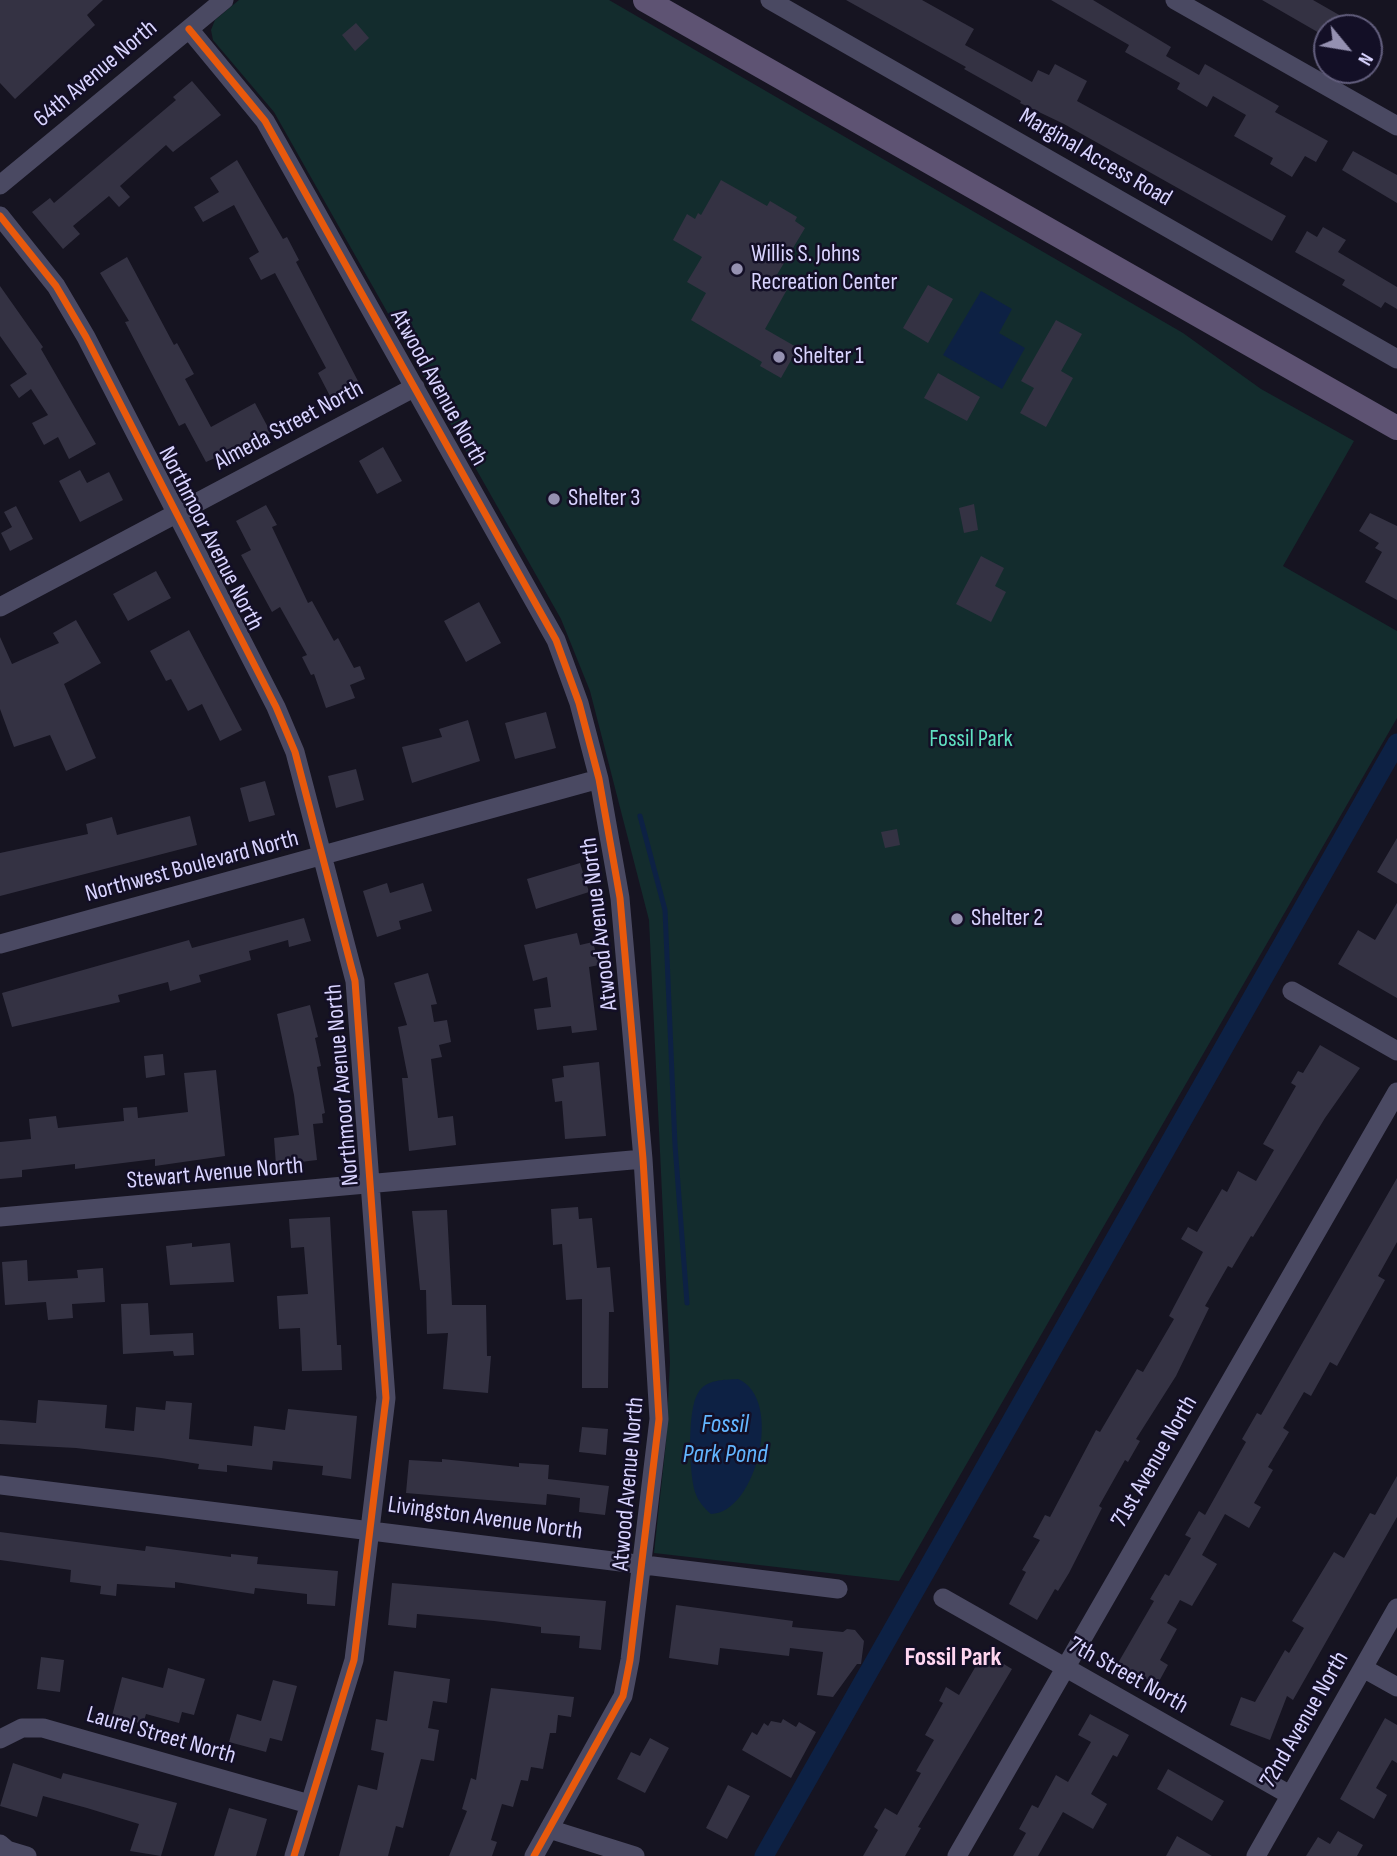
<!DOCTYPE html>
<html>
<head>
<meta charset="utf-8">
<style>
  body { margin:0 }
  #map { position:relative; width:1397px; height:1856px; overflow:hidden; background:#161421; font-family:"Sofia Sans Condensed",sans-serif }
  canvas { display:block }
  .north { position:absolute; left:1313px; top:14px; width:70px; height:70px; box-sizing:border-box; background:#130f26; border:2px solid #625e7d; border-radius:50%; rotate:120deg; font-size:19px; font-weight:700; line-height:28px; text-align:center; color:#d9d4ff }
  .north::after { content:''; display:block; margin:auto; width:24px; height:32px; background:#9591b1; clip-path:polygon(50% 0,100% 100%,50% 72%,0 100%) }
</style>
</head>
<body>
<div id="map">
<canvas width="1397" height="1856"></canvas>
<div class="north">N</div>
</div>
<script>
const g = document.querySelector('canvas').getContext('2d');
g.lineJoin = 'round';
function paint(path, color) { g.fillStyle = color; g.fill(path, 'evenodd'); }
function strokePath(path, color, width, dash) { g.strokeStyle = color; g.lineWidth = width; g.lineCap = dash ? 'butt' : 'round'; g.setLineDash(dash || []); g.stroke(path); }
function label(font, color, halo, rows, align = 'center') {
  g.font = font + ' "Sofia Sans Condensed",sans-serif'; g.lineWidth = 5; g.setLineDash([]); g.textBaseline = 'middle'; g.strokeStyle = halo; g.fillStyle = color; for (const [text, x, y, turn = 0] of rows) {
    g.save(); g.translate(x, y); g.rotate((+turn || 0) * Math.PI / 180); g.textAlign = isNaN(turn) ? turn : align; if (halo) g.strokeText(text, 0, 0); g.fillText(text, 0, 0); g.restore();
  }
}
paint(new Path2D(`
  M239,0H609L1183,333L1261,389L1354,441L1283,566L1397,631V718L899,1581L654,1553L666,1442L670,1362L649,920L590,691L561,619L274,112L213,40L211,30L215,20Z`), '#132c2d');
paint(new Path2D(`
  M981,291L1012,309L999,333L1025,348L1002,389L943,355Z
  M738,1379C784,1398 757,1513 711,1514C704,1508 698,1501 695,1492C689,1473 687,1410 698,1393C706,1379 724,1380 738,1379Z`), '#0d2144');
strokePath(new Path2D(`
  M640,816L665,910L675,1145L687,1303`), '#0d2144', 5);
strokePath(new Path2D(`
  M764,1856L1397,743`), '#0d2144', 19);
paint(new Path2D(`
  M0,0H103L87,15L95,25L15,99L0,83Z
  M846,0H922L974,29L965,45L1032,82L1038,70L1049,75L1055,64L1087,81L1077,101L1286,216L1272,241L1064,124L1020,103L1021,101L964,69L966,67Z
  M1051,0H1093L1171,47L1166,56L1199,75L1205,64L1279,106L1275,112L1328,141L1316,162L1305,156L1292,177L1270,164L1273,158L1234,136L1246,115L1213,96L1207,107L1177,89L1180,83L1125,52L1129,45Z
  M1262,0H1313L1362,28H1325L1321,34Z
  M356,23L369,38L355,51L342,35Z
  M192,81L221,115L173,152L166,145L120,186L130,197L119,207L109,196L73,226L80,234L63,249L32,212L50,198L54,203L176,100L173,97Z
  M1353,151L1397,175V203L1342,170Z
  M237,160L283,239L287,237L299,260L296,262L359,383L331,398L318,373L326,368L275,273L261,280L249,258L259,252L234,205L203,222L194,207L219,192L210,178Z
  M721,180L767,206L770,201L797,217L795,221L805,228L775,278L789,286L765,329L798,348L781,378L760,366L762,362L691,320L706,293L687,282L702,257L673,240L687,214L695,219L698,213L701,215Z
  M1323,227L1346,240L1338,252L1397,287V309L1385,302L1381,308L1342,285L1345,280L1295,252L1307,231L1317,237Z
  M127,257L174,345L177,343L194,374L185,379L211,427L255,403L271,433L206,462L185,423L179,426L125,322L129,321L100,273Z
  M928,285L953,299L928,343L903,328Z
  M0,286L43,347L41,349L96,444L69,459L58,437L44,445L32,423L48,415L31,389L19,398L10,385L27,374L0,336Z
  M1056,320L1082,334L1061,371L1073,378L1046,427L1020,413L1034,388L1021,381Z
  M938,373L980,397L967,421L924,398Z
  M383,447L402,481L377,494L359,461Z
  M80,470L87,483L109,472L123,500L80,522L59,481Z
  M974,504L978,530L964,533L959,508Z
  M266,505L277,525L272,527L308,603L312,601L334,641L338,638L354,668L360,666L365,679L350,685L355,698L326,708L314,674L311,675L302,657L307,655L280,607L272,612L241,555L251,550L236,521Z
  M16,506L33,539L10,551L1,533L12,527L4,512Z
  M1370,513L1397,526V600L1365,582L1382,552L1375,548L1379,543L1359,531Z
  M981,556L1004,568L995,586L1006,592L991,622L956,604Z
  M156,571L171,598L128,621L113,594Z
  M479,602L501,643L466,662L444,621Z
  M76,620L101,663L64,684L96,758L66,771L50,735L14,747L0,709V637L12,664L59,643L53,633Z
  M189,630L242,730L220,741L202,704L188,711L171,679L166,681L150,651Z
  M546,712L556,748L515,759L505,723Z
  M468,720L480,761L412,783L402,747L442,737L439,729Z
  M356,769L364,800L336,808L328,776Z
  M265,781L275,815L249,822L240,788Z
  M190,816L197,845L0,896V853L88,834L86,824L112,817L117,835Z
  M897,829L900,845L885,848L881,832Z
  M1397,838V884L1377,872Z
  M580,863L589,892L536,909L527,879Z
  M387,883L390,893L423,883L432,911L399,921L401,929L377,937L363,891Z
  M1397,903V998L1338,964L1358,930L1375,940Z
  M304,918L311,941L289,947L288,940L249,951L251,960L199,975L201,982L170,991L168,982L118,995L120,1002L12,1027L2,993L189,940L192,948Z
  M577,933L580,945L593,942L599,965L589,967L597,1030L572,1033L571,1026L537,1030L534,1009L551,1007L547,977L533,981L524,945Z
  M428,973L437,1004L431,1005L434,1022L447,1020L451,1042L439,1045L442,1057L431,1059L438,1118L453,1116L456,1145L409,1151L402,1078H408L398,1027L407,1025L394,983Z
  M310,1005L318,1037L315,1038L321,1066L317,1067L325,1113L322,1114L323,1123L313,1124L317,1160L276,1165L274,1138L299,1135L294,1095L277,1014Z
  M1320,1045L1360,1068L1325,1118L1253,1237L1251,1236L1232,1268L1228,1266L1205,1306L1209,1308L1176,1376L1136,1439L1140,1441L1128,1462L1125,1460L1099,1506L1102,1508L1069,1573L1058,1591L1055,1589L1037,1620L1009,1604L1026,1572L1022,1570L1040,1540L1033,1537L1045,1515L1050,1517L1096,1430L1100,1432L1137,1369L1143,1372L1174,1319L1169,1316L1203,1252L1181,1239L1188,1227L1197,1232L1222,1189L1227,1192L1238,1171L1256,1181L1274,1150L1263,1144L1296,1086L1291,1083L1298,1071L1303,1073Z
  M163,1054L165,1075L146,1078L144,1056Z
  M599,1062L606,1136L565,1139L562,1101L555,1102L552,1079L564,1077L563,1066Z
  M216,1070L225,1156L155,1166V1159L75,1169V1164L22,1170V1177L0,1179V1142L31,1139L29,1119L56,1116L58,1128L124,1121L123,1108L137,1107L138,1118L188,1112L184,1073Z
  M1397,1178V1242L1378,1276L1385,1280L1337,1366L1330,1362L1311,1396L1304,1392L1283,1428L1289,1432L1268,1467L1273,1470L1254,1503L1261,1507L1249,1528L1225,1514L1202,1555L1217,1564L1192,1606L1180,1600L1167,1623L1177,1629L1160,1660L1168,1665L1157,1685L1118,1663L1154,1601L1150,1599L1165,1574L1169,1576L1191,1538L1185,1535L1199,1511L1205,1515L1246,1442L1242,1439L1257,1413L1261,1415Z
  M578,1207L579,1219L592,1218L597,1268L610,1267L614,1312H609L608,1388H582V1299L566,1300L562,1244L553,1245L551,1209Z
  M447,1210L452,1305H486L487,1356H491L488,1393L443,1389L448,1333L427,1334L426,1290H420L412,1211Z
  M330,1217L337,1345H341L342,1370L302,1371L300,1328L279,1329L277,1296L308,1294L304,1247L291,1248L289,1219Z
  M192,1243V1247L230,1243L234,1282L170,1285L166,1246Z
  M27,1260L28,1281L78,1278L77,1270L103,1268L105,1302L72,1304L73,1318L48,1320L46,1302L5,1305L2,1262Z
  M148,1303L150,1335L193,1333L194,1355L174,1356L173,1351L123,1354L121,1304Z
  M38,1400L107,1405L105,1428L134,1431L136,1407L165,1410L166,1401L192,1403L189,1439L252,1446L254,1426L285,1430L288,1409L357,1416L351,1479L322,1475L323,1466L273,1461L272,1470L227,1465V1472L198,1469L199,1464L161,1458L76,1448L0,1444V1420L36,1423Z
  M582,1427L608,1429L606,1455L579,1452Z
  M442,1459L519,1467V1463L549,1465L548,1479L609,1486L605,1515L579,1512L580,1498L547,1494L546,1505L406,1493L409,1460L442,1462Z
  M1397,1476V1517L1293,1700L1287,1696L1270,1740L1230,1725L1241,1697L1255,1702L1285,1650L1289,1653L1304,1628L1292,1621L1334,1552L1344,1558L1370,1513L1375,1515Z
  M0,1532L145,1551L146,1546L231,1557V1554L258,1557L257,1564L338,1571L335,1606L307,1604V1594L255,1588L254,1594L175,1582V1588L117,1584L116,1596L100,1594L101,1586L70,1582L71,1570L0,1560Z
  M392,1583L606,1601L601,1650L579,1648L580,1636L541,1633V1627L494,1621L417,1614L416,1628L388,1625Z
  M676,1605L793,1621L792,1627L843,1632L847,1629L855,1630L864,1641L861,1664H857L833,1697L817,1695L823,1652L790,1648L789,1656L720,1648L718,1665L669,1658Z
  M984,1652L1012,1669L918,1827L921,1828L905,1856H863L878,1830L874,1827L885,1808L897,1815L921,1773L916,1771L934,1740L925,1735L943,1703L939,1701L946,1687L959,1695Z
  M41,1657L64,1660L60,1692L37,1689Z
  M168,1668L205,1679L194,1715L182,1712L179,1723L146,1714L143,1724L112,1716L122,1677L163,1688Z
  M394,1671L450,1679L447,1703L433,1701L428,1728L439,1730L434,1761L421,1759L403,1828L396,1826L388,1856H339L358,1785L377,1790L384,1753L371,1750L376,1719L387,1721Z
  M273,1680L297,1686L282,1741L270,1738L266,1752L229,1742L237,1714L261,1721Z
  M491,1688L574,1697L571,1717L558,1715L556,1733H550L543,1769L531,1767L528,1781L521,1780L513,1807L502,1804L491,1840L497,1842L492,1856H449L467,1811L462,1809L471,1778L476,1780Z
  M1090,1714L1129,1735L1117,1757L1113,1755L1091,1794L1107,1804L1093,1829L1063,1812L1038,1856H1013L1026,1833L1019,1829L1032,1805L1038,1808L1056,1775L1068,1782L1091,1742L1078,1735Z
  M1385,1718L1397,1725V1763L1392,1760L1376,1788L1387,1795L1374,1819L1340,1799Z
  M783,1719L796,1727L799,1722L816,1732L791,1778L742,1750L752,1732L757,1735L764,1723L768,1726L771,1721L781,1723Z
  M650,1738L669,1748L645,1793L617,1779L631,1752L640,1756Z
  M13,1763L61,1779L63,1773L177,1803L161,1856L130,1851L139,1824L87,1808L43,1796L37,1817L0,1806Z
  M1168,1769L1224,1801L1212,1821L1157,1789Z
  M728,1785L750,1796L727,1839L706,1828Z
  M229,1808L267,1819L256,1856H214Z
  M1338,1831L1363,1845L1357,1856H1306L1318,1837L1330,1844Z
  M1177,1836L1212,1856H1166Z`), '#343243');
strokePath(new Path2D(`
  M770,0L1397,359
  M1175,0L1397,126
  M189,29L265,121L556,640L579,703L599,779L620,898L643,1159L659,1419L630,1660L623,1696L534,1856
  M0,185L224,0
  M0,216L56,286L86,337L276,707L295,752L355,981L386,1398L354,1660L294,1856
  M0,607L415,387
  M0,944L599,779
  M1292,991L1397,1051
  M0,1217L643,1159
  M0,1485L838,1589
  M943,1598L1290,1795
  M1363,1668L1397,1687
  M0,1739L22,1728H43L309,1804
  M549,1829L635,1856
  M0,1844L7,1850L27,1856
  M957,1856L1397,1092
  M1256,1856L1397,1608`), '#4a4962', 19);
strokePath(new Path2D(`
  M645,0L1397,428`), '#5e5373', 24);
strokePath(new Path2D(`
  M189,29L265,121L556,640L579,703L599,779L620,898L643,1159L659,1419L630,1660L623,1696L534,1856
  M0,216L56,286L86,337L276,707L295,752L355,981L386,1398L354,1660L294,1856`), '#e8590c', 7);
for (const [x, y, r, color] of [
  [737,269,7,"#9591b1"],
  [779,357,7,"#9591b1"],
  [554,499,7,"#9591b1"],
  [957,919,7,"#9591b1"]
]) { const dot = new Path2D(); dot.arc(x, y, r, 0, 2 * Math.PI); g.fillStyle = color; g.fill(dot); strokePath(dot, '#130f26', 2.5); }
label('24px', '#d9d4ff', '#130f26', [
  ["64th Avenue North",96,74,-40],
  ["Marginal Access Road",1095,158,30],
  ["Atwood Avenue North",438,388,61],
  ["Almeda Street North",289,426,-28],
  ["Northmoor Avenue North",210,539,63],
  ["Northwest Boulevard North",192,867,-15],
  ["Atwood Avenue North",600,924,-97],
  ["Northmoor Avenue North",343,1085,-95],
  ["Stewart Avenue North",215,1174,-5],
  ["71st Avenue North",1155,1462,-60],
  ["Atwood Avenue North",629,1484,-85],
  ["Livingston Avenue North",485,1519,8],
  ["7th Street North",1128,1676,29],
  ["72nd Avenue North",1305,1720,-60],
  ["Laurel Street North",161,1736,16]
]);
label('24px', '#d9d4ff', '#130f26', [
  ["Willis S. Johns",751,255],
  ["Recreation Center",751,283],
  ["Shelter 1",793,357],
  ["Shelter 3",568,499],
  ["Shelter 2",971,919]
], 'left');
label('24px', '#5fe0c0', '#130f26', [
  ["Fossil Park",971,740]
]);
label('italic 26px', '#62b6ff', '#130f26', [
  ["Fossil",725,1425],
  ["Park Pond",725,1455]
]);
label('bold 26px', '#ffd6f0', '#130f26', [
  ["Fossil Park",953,1658]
]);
</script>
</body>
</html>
